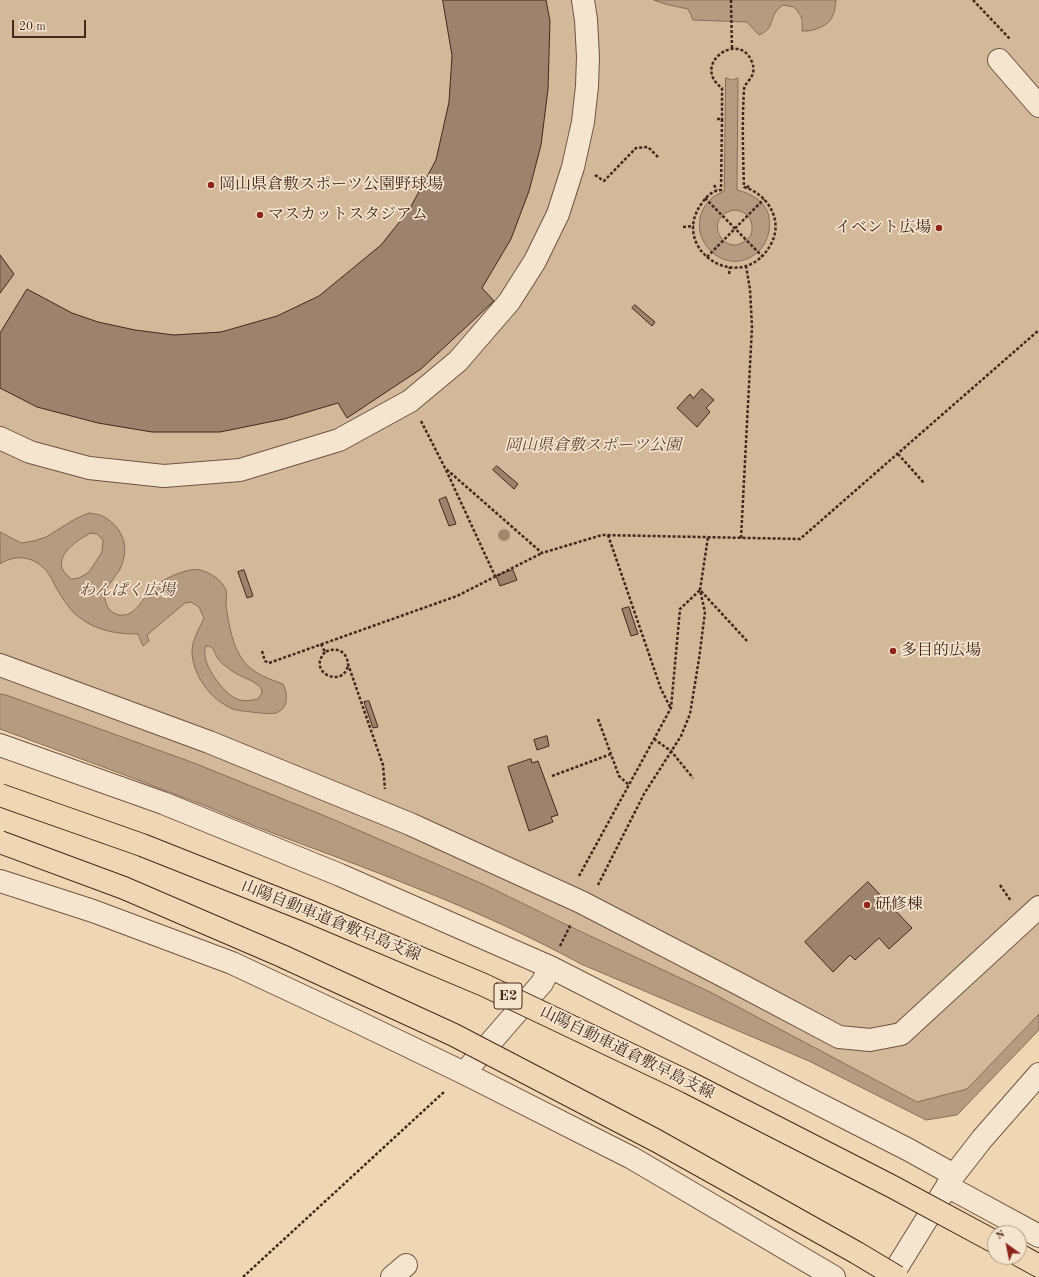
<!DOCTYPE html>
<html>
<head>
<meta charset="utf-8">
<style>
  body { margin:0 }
  #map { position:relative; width:1039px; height:1277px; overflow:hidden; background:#f0d7b4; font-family:"Old Standard TT",serif }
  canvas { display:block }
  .north { position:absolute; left:987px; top:1225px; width:40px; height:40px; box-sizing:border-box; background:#f5e5ce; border:1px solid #ae9987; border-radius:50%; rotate:327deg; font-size:11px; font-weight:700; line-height:16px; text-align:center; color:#43281c }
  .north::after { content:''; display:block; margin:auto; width:14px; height:18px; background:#8f2418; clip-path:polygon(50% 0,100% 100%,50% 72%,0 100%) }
  .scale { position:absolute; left:12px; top:20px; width:74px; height:18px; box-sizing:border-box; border:2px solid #43281c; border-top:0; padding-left:5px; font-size:12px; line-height:14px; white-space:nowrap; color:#43281c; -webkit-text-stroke:3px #f5e5ce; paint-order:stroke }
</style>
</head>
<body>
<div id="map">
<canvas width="1039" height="1277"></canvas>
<div class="north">N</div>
<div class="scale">20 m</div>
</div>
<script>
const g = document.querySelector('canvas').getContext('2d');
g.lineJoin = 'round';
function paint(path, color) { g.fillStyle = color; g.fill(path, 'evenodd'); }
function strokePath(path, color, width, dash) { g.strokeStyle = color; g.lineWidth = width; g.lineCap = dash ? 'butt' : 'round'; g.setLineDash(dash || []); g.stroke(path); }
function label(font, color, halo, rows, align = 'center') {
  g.font = font + ' "Old Standard TT","Noto Serif JP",serif'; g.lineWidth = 3.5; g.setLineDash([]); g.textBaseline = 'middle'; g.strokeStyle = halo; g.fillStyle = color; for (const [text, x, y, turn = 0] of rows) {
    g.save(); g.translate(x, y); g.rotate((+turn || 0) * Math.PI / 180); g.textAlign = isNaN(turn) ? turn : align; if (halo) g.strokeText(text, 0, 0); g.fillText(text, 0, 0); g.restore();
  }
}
paint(new Path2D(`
  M0,0H1039V1014L967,1089L917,1102L846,1064L551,916L485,885L330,818L6,695L0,694Z`), '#d3b99a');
const water = new Path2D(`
  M654,0H836C835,7 835,13 831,19C826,27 811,32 802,31C803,19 802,16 794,7L783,5C767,15 777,28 759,35L747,22L693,20L691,15L688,9L665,4Z
  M726,78L731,80L738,78L737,190C752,194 767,202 769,218C771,231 767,243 758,252C722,283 676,229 713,197C716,195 720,193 724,191ZM733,210C744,210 753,217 752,229C752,234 750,237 746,240C726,259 700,219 733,210Z
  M89,513C94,514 100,514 104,517C124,528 130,549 120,569C117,575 107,586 105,592C104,597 106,605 109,609C111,612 116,614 119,615C136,617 141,600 151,590C159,580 188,567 200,570C211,573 221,579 226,590C227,594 226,600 226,605C229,625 232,648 246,664C256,675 270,679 283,684C288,694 289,708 276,713C271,715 243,711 236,710C232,709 226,706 222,703C207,694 192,671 192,652C192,640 199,629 204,618L199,607L191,602L185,603L147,635L149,641L143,646L138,634C114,634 94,630 75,614C68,607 62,598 57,589C54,585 53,580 50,576C39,558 18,552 0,564V532L21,543L34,541L46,537L75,519ZM91,533L97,534L103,540L102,552L89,572L79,578L71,579C69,577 66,574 64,572C53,555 79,539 91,533ZM206,646C215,646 214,653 218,659C220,662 224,665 227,667C237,677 252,678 261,688L262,693L258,699C249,701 241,702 233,697C221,689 199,661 206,646Z
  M0,694L6,695L194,763L330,818L485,885L584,933L710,992L917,1102L967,1089L1039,1014V1030L957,1115L926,1120L809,1061L581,964C486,912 384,875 283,837C247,824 213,808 177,795C118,772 59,751 0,729Z`);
paint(water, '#b59c80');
strokePath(water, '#876e58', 1);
const building = new Path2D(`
  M443,0H546L550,21L548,89L541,145L529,191L511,239L482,288L494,301L421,369L347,418L338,403L284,419L220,432H152L98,423L37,407L0,388V333L27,289L72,313L98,322L135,330L174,335L221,332L277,316L319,296L381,245L409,210L436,160L449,102L452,56Z
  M0,255L14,274L0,293Z
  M635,305L655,322L652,326L632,308Z
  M702,389L714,400L706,408L710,412L697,427L677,408L690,394L693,398Z
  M497,466L518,484L514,489L493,470Z
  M446,497L456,524L449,526L439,500Z
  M244,570L253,596L247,598L238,572Z
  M513,570L517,580L500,586L496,576Z
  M629,607L638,634L631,636L622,609Z
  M369,701L378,727L373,728L364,702Z
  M547,736L549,746L537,750L534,740Z
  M531,759L532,763L538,761L558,815L551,817L553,822L529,831L508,767Z
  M868,882L912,928L889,949L879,938L855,960L850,955L833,972L805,942Z`);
paint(building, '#9d836b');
strokePath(building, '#43281c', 1);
const minor = new Path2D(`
  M999,60L1039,106
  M0,438L30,452L89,468L164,476L240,470L339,440L410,401L458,361L509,302L535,261L558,214L573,167L583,122L587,86L588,57L586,20L583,0
  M0,665L209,742L410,824L581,902L741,985L839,1037L870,1040L901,1034L1039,907
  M0,745L163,803L340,875L550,967L909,1150L954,1175L982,1139L1039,1074
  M0,881L93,911L232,963L358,1022L464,1073L632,1158L834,1277
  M464,1073L542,983L550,967
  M947,1186L1039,1236
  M392,1277L406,1265
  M891,1277L954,1175`);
const highway = new Path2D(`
  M1019,1255L1039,1266`);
strokePath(minor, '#6e5442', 24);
strokePath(highway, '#43281c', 24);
strokePath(new Path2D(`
  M731,0L732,49
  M973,0L1010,39
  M717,119H722L721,190C713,190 706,197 702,203C667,250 744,299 772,242C783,219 767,194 744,187C743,155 742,122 744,90C744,81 758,78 752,62C739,29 690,65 722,88V119
  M595,175L604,181L636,148L648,147L659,158
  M714,185L717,190
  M747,188L750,184
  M705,198L762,256
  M683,227L694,226
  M707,257L764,199
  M729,274L730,267
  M421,421L445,468L542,553L602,535L800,539L1039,330
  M898,454L924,483
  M446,470L495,576
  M608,535L661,689L670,707
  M741,538L752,327L750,289L746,266
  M321,644L325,652C337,646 347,652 348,664L383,765L385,789
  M262,651L265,661L269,663L457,596L542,553
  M325,652C306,673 344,689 348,665
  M598,719L619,776L629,785
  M654,739L671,751L693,778
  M552,776L611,754
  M579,876L671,708L680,609L700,590L747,641
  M598,885L644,794L681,736L690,714L699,659L705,612L700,590L708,537
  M1000,885L1011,901
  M560,946L571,924
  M243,1277L445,1091`), '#43281c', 2.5, [3, 2]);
strokePath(minor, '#f5e5ce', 22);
strokePath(highway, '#f0d7b4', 22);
const highwayBridge = new Path2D(`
  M0,795L142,845L306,910L484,985L688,1082L893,1187L995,1242
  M0,842L124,888L282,956L454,1035L657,1141L857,1253L897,1277`);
strokePath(highwayBridge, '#43281c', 24, []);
strokePath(highwayBridge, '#f0d7b4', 22);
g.fillStyle = '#a1876e';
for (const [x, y] of [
  [504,535]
]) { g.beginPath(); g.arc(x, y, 6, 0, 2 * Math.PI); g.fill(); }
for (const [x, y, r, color] of [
  [211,185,4,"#8f2418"],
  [260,215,4,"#8f2418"],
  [939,228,4,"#8f2418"],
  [893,651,4,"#8f2418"],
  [867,905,4,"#8f2418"]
]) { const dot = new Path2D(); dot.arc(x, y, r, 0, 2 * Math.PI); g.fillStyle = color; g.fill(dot); strokePath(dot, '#f5e5ce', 1.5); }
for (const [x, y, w] of [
  [508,996,28]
]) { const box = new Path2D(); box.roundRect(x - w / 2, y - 13, w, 26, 3); g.fillStyle = '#f5e5ce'; g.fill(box); strokePath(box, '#43281c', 1); }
label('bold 15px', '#43281c', null, [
  ["E2",508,996]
]);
label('16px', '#43281c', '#f5e5ce', [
  ["岡山県倉敷スポーツ公園野球場",219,185],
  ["マスカットスタジアム",268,215],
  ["イベント広場",931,228,"right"],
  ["多目的広場",901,651],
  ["研修棟",875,905]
], 'left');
label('italic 16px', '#604535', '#f5e5ce', [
  ["岡山県倉敷スポーツ公園",593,446],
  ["わんぱく広場",127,591]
]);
label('16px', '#43281c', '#f5e5ce', [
  ["山陽自動車道倉敷早島支線",331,921,22],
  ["山陽自動車道倉敷早島支線",627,1053,26]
]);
</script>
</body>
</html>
